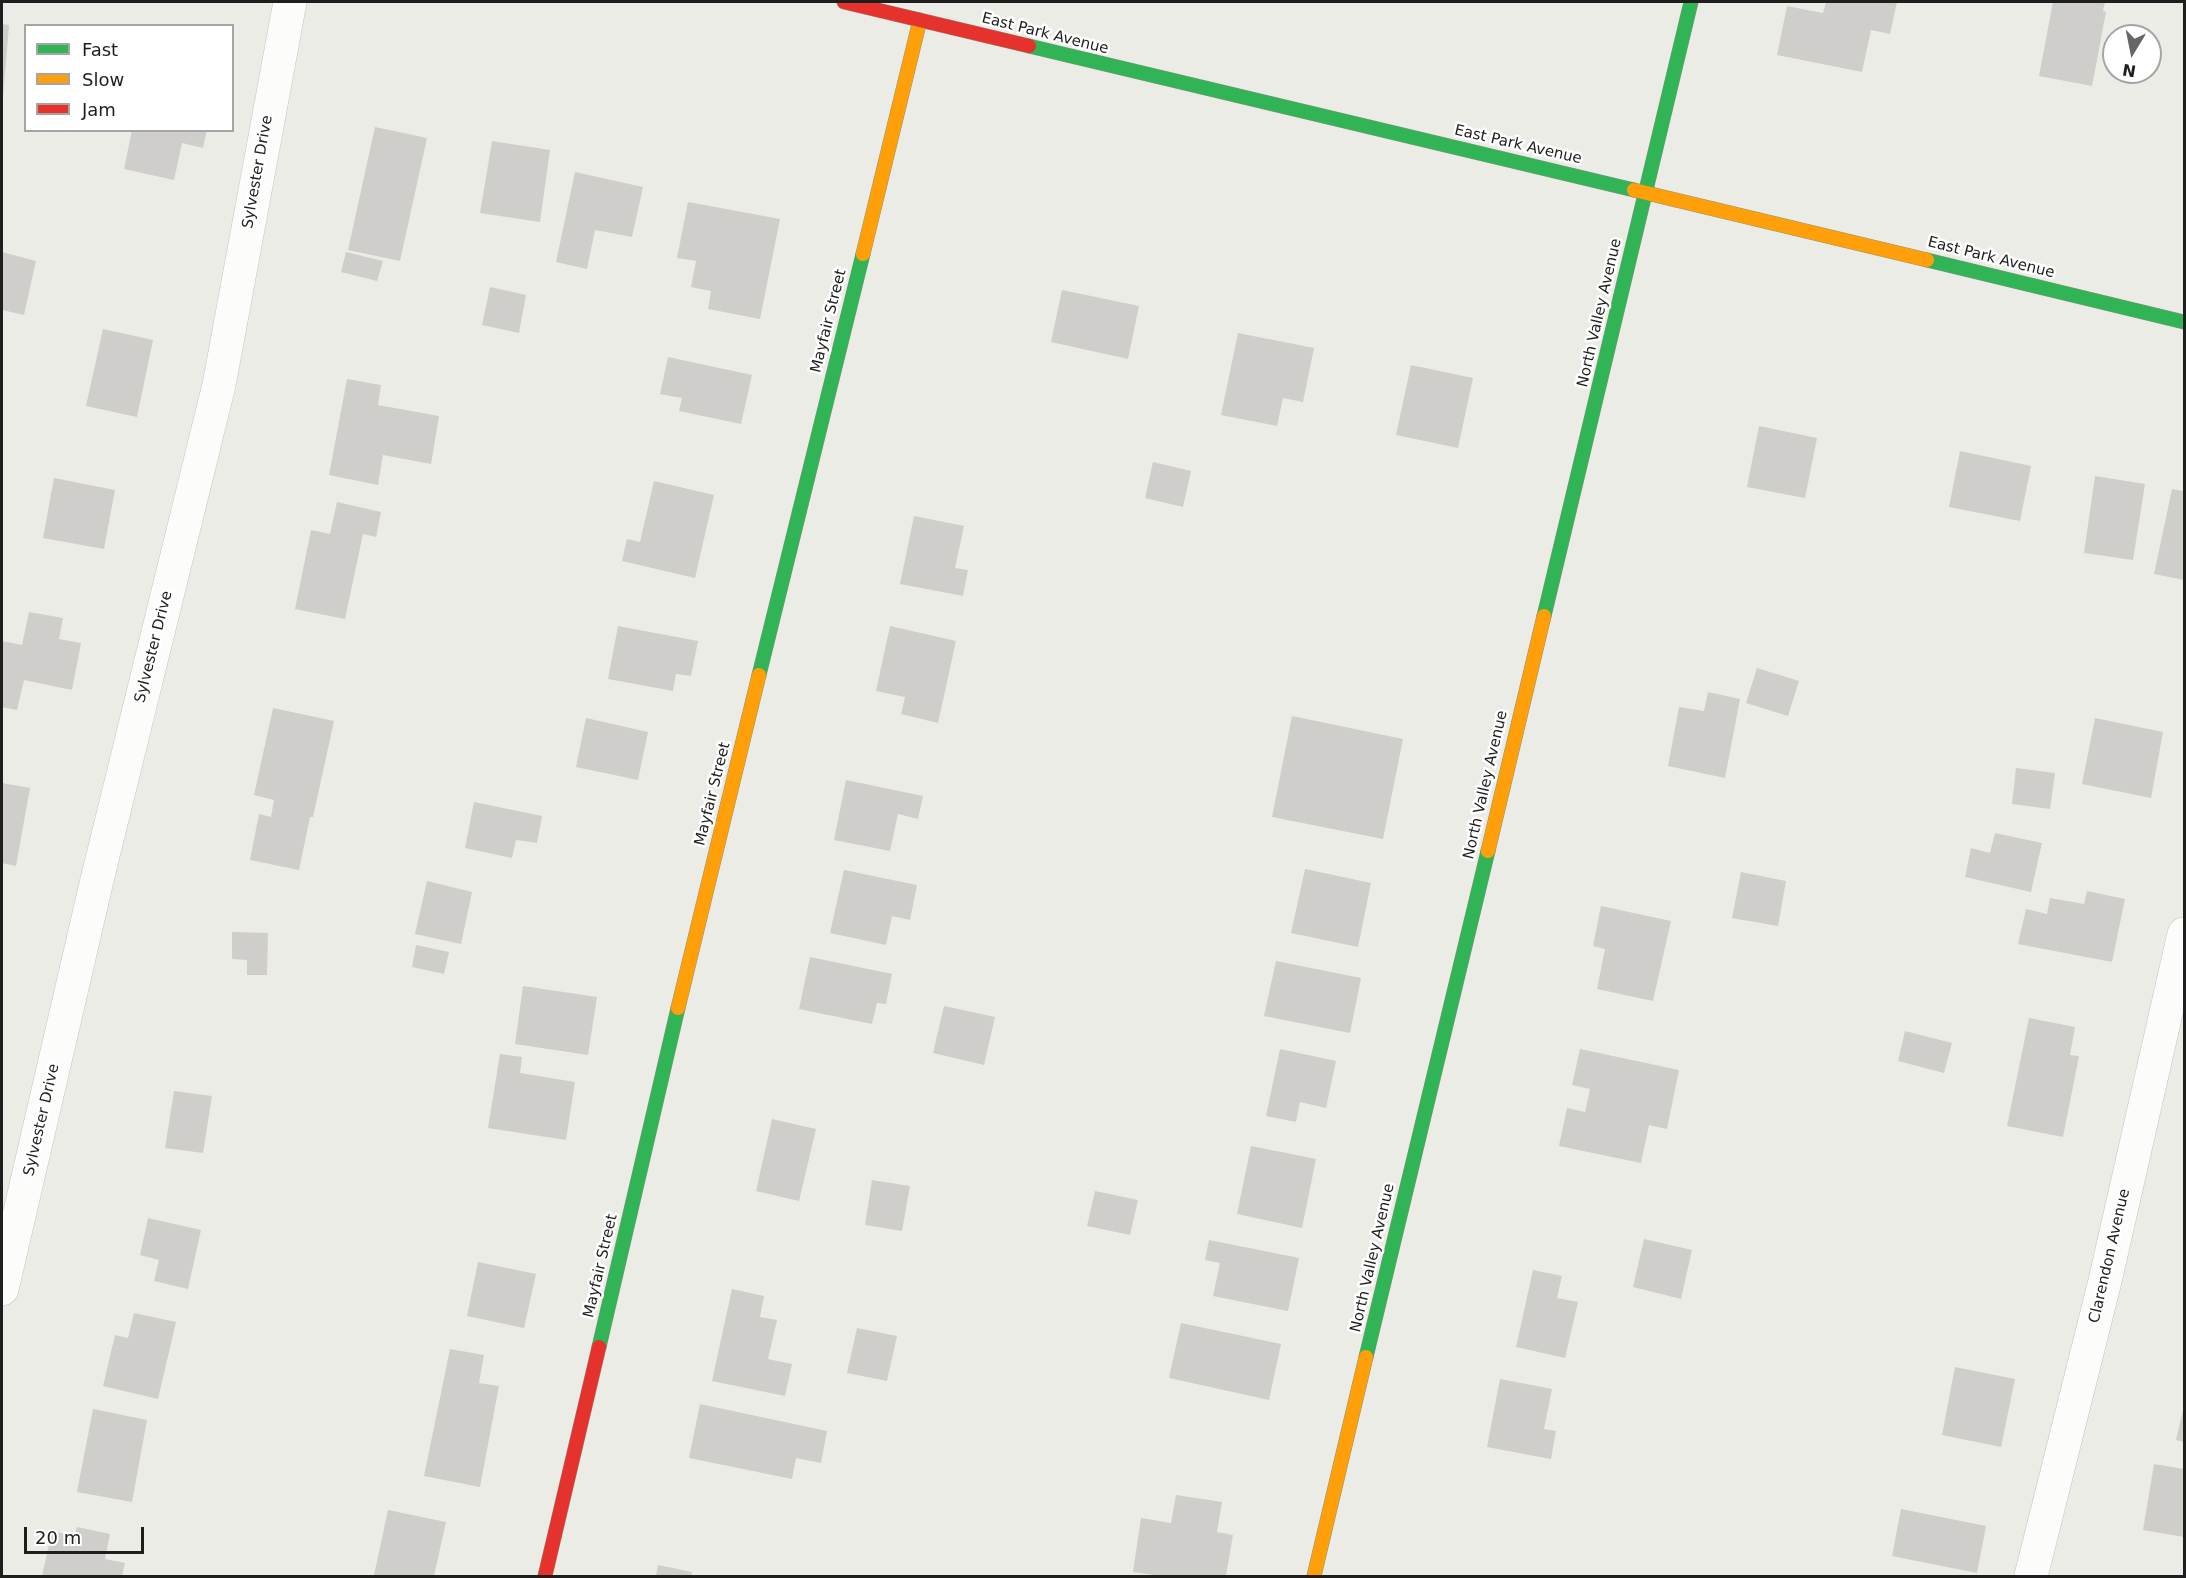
<!DOCTYPE html>
<html>
<head>
<meta charset="utf-8">
<style>
  body { margin:0 }
  #map { position:relative; width:2186px; height:1578px; overflow:hidden; background:#ecece7; font-family:"DejaVu Sans",sans-serif }
  canvas { display:block }
  .frame { position:absolute; inset:0; border:3px solid #1e1e1e; pointer-events:none }
  .legend { position:absolute; left:24px; top:24px; width:210px; height:108px; box-sizing:border-box; background:#fff; border:2px solid #a5a5a5; margin:0; padding:8px 10px; list-style:none; font-size:18px; color:#1e1e1e }
  .legend li { display:flex; align-items:center; gap:12px; height:30px }
  .legend b { width:30px; border:2px solid #a5a5a5 }
  .north { position:absolute; left:2102px; top:24px; width:60px; height:60px; box-sizing:border-box; background:#fff; border:2px solid #a5a5a5; border-radius:50%; rotate:190deg; font-size:16px; font-weight:700; line-height:24px; text-align:center; color:#1e1e1e }
  .north::after { content:''; display:block; margin:auto; width:21px; height:27px; background:#666664; clip-path:polygon(50% 0,100% 100%,50% 72%,0 100%) }
  .scale { position:absolute; left:24px; top:1527px; width:120px; height:27px; box-sizing:border-box; border:3px solid #1e1e1e; border-top:0; padding-left:8px; font-size:18px; line-height:21px; white-space:nowrap; color:#1e1e1e; -webkit-text-stroke:4px #fff; paint-order:stroke }
</style>
</head>
<body>
<div id="map">
<canvas width="2186" height="1578"></canvas>
<div class="frame"></div>
<ul class="legend">
<li><b style="height:8px;background:#30b455"></b>Fast</li>
<li><b style="height:8px;background:#ff9f0a"></b>Slow</li>
<li><b style="height:8px;background:#e5322d"></b>Jam</li>
</ul>
<div class="north">N</div>
<div class="scale">20 m</div>
</div>
<script>
const g = document.querySelector('canvas').getContext('2d');
g.lineJoin = 'round';
function paint(path, color) { g.fillStyle = color; g.fill(path, 'evenodd'); }
function strokePath(path, color, width, dash) { g.strokeStyle = color; g.lineWidth = width; g.lineCap = dash ? 'butt' : 'round'; g.setLineDash(dash || []); g.stroke(path); }
function label(font, color, halo, rows, align = 'center') {
  g.font = font + ' "DejaVu Sans",sans-serif'; g.lineWidth = 5; g.setLineDash([]); g.textBaseline = 'middle'; g.strokeStyle = halo; g.fillStyle = color; for (const [text, x, y, turn = 0] of rows) {
    g.save(); g.translate(x, y); g.rotate((+turn || 0) * Math.PI / 180); g.textAlign = isNaN(turn) ? turn : align; if (halo) g.strokeText(text, 0, 0); g.fillText(text, 0, 0); g.restore();
  }
}
paint(new Path2D(`
  M1826,2H1897L1890,34L1871,30L1862,72L1777,55L1787,6L1823,13Z
  M2053,2H2105L2103,11L2106,12L2092,86L2039,76Z
  M2,24L9,25L3,97H2Z
  M375,127L427,138L400,261L348,250Z
  M132,130H207L203,148L182,143L174,180L124,169Z
  M492,141L550,150L540,222L480,213Z
  M575,172L643,187L632,237L595,230L587,269L556,262Z
  M688,202L780,219L760,319L708,309L711,291L691,287L696,261L677,258Z
  M2,252L36,261L24,315L2,310Z
  M346,252L383,261L377,281L341,272Z
  M490,287L526,295L519,333L482,325Z
  M1062,290L1139,306L1128,359L1051,342Z
  M103,329L153,340L137,417L86,406Z
  M1238,333L1314,348L1303,402L1283,398L1277,426L1221,415Z
  M668,357L752,375L741,424L679,411L682,398L660,394Z
  M1411,365L1473,378L1458,448L1396,435Z
  M347,379L381,385L378,405L439,416L431,464L383,455L378,485L329,475Z
  M1759,426L1817,438L1805,498L1747,487Z
  M1960,451L2031,466L2020,521L1949,507Z
  M1153,462L1191,471L1183,507L1145,498Z
  M2095,476L2145,484L2133,560L2084,553Z
  M54,478L115,490L104,549L43,538Z
  M654,481L714,495L695,578L622,561L627,539L640,542Z
  M2172,489L2184,491V580L2154,574Z
  M337,502L381,512L376,537L363,534L345,619L295,609L311,530L330,534Z
  M914,516L964,526L955,568L968,570L963,596L900,584Z
  M29,612L63,618L59,639L81,643L72,690L24,680L17,710L2,707V641L22,645Z
  M618,626L698,641L691,676L676,674L673,691L608,679Z
  M890,626L956,641L938,723L901,714L905,697L876,691Z
  M1757,668L1799,681L1788,716L1746,703Z
  M1708,692L1740,699L1725,778L1668,766L1679,707L1704,711Z
  M273,708L334,721L313,817H310L299,870L250,860L259,814L271,817L274,800L254,795Z
  M1292,716L1403,739L1383,839L1272,817Z
  M586,718L648,732L638,780L576,767Z
  M2095,718L2163,732L2151,798L2082,784Z
  M2016,768L2055,773L2050,809L2012,804Z
  M846,780L923,796L918,819L898,814L890,851L834,840Z
  M2,783L30,788L16,866L2,863Z
  M474,802L542,816L537,843L516,840L512,858L465,848Z
  M1995,833L2042,843L2031,892L1965,877L1971,848L1990,853Z
  M1305,869L1371,883L1358,947L1291,933Z
  M844,870L917,885L910,920L892,916L886,945L830,933Z
  M1741,872L1786,881L1778,926L1732,918Z
  M427,881L472,892L461,944L415,934Z
  M2087,891L2125,899L2112,962L2018,944L2026,909L2047,914L2050,898L2084,904Z
  M1601,906L1671,921L1653,1001L1597,989L1605,949L1593,946Z
  M232,932L268,933L267,975H247V960L232,959Z
  M416,945L449,952L444,974L412,967Z
  M810,957L892,974L886,1004L877,1003L872,1024L799,1009Z
  M1276,961L1361,978L1350,1033L1264,1016Z
  M523,986L597,997L588,1055L515,1044Z
  M944,1006L995,1017L984,1065L933,1053Z
  M2029,1018L2075,1027L2070,1055L2079,1056L2063,1137L2007,1126Z
  M1905,1031L1952,1043L1944,1073L1898,1061Z
  M1280,1049L1336,1061L1326,1108L1300,1102L1296,1122L1266,1116Z
  M1580,1049L1679,1070L1667,1129L1649,1125L1641,1163L1559,1146L1567,1108L1585,1112L1590,1089L1572,1085Z
  M500,1054L522,1057L520,1073L575,1082L566,1140L488,1128Z
  M174,1091L212,1096L203,1153L165,1148Z
  M772,1119L816,1129L799,1201L756,1191Z
  M1251,1146L1316,1159L1302,1228L1237,1214Z
  M872,1180L910,1186L902,1231L865,1225Z
  M1095,1191L1138,1200L1130,1235L1087,1226Z
  M148,1218L201,1230L188,1289L154,1281L159,1260L140,1255Z
  M1644,1239L1692,1250L1681,1299L1633,1287Z
  M1209,1240L1299,1258L1288,1311L1213,1296L1220,1263L1205,1260Z
  M478,1262L536,1274L524,1328L467,1316Z
  M1533,1270L1562,1276L1557,1298L1578,1302L1565,1358L1516,1347Z
  M732,1289L764,1296L760,1317L777,1320L768,1359L792,1364L785,1396L712,1381Z
  M134,1313L176,1322L158,1399L103,1386L115,1335L128,1338Z
  M1181,1323L1281,1344L1269,1400L1169,1378Z
  M857,1328L897,1336L887,1381L847,1373Z
  M450,1349L484,1355L479,1383L499,1386L480,1487L424,1476Z
  M1955,1367L2015,1379L2001,1447L1942,1435Z
  M1500,1379L1552,1389L1544,1429L1556,1431L1551,1459L1487,1447Z
  M700,1404L827,1431L821,1463L796,1458L792,1479L689,1458Z
  M2184,1406V1442L2176,1440Z
  M93,1409L147,1420L132,1502L77,1492Z
  M2154,1464L2184,1469V1537L2143,1530Z
  M1176,1495L1222,1502L1217,1532L1233,1535L1226,1576H1160L1133,1572L1141,1518L1171,1523Z
  M1901,1509L1986,1526L1977,1573L1892,1556Z
  M388,1510L446,1522L434,1576L374,1575Z
  M77,1527L110,1534L105,1559L125,1563L122,1576H42L52,1531L74,1536Z
  M658,1565L692,1572L691,1576H656Z`), '#cfceca');
const street = new Path2D(`
  M2,1289L97,880L219,385L290,2
  M2031,1576L2105,1281L2184,934`);
const fast = new Path2D(`
  M1029,46L1634,190
  M1927,260L2184,322
  M1544,616L1691,2
  M759,675L863,254
  M599,1347L678,1008
  M1366,1357L1488,851`);
const slow = new Path2D(`
  M1634,190L1927,260
  M863,254L920,20
  M1488,851L1544,616
  M678,1008L759,675
  M1314,1576L1366,1357`);
const jam = new Path2D(`
  M844,2L1029,46
  M545,1576L599,1347`);
strokePath(street, '#c3c3c1', 34);
strokePath(fast, '#909580', 15);
strokePath(slow, '#909580', 15);
strokePath(jam, '#909580', 15);
strokePath(street, '#fcfcfb', 33);
strokePath(fast, '#30b455', 14);
strokePath(slow, '#ff9f0a', 14);
strokePath(jam, '#e5322d', 14);
label('15px', '#1e1e1e', '#fff', [
  ["East Park Avenue",1045,34,14],
  ["East Park Avenue",1518,145,13],
  ["Sylvester Drive",258,172,-80],
  ["East Park Avenue",1991,258,14],
  ["North Valley Avenue",1600,313,-77],
  ["Mayfair Street",829,321,-76],
  ["Sylvester Drive",154,647,-76],
  ["North Valley Avenue",1486,785,-77],
  ["Mayfair Street",713,794,-76],
  ["Sylvester Drive",42,1120,-77],
  ["Clarendon Avenue",2110,1256,-77],
  ["North Valley Avenue",1373,1258,-77],
  ["Mayfair Street",601,1266,-77]
]);
</script>
</body>
</html>
